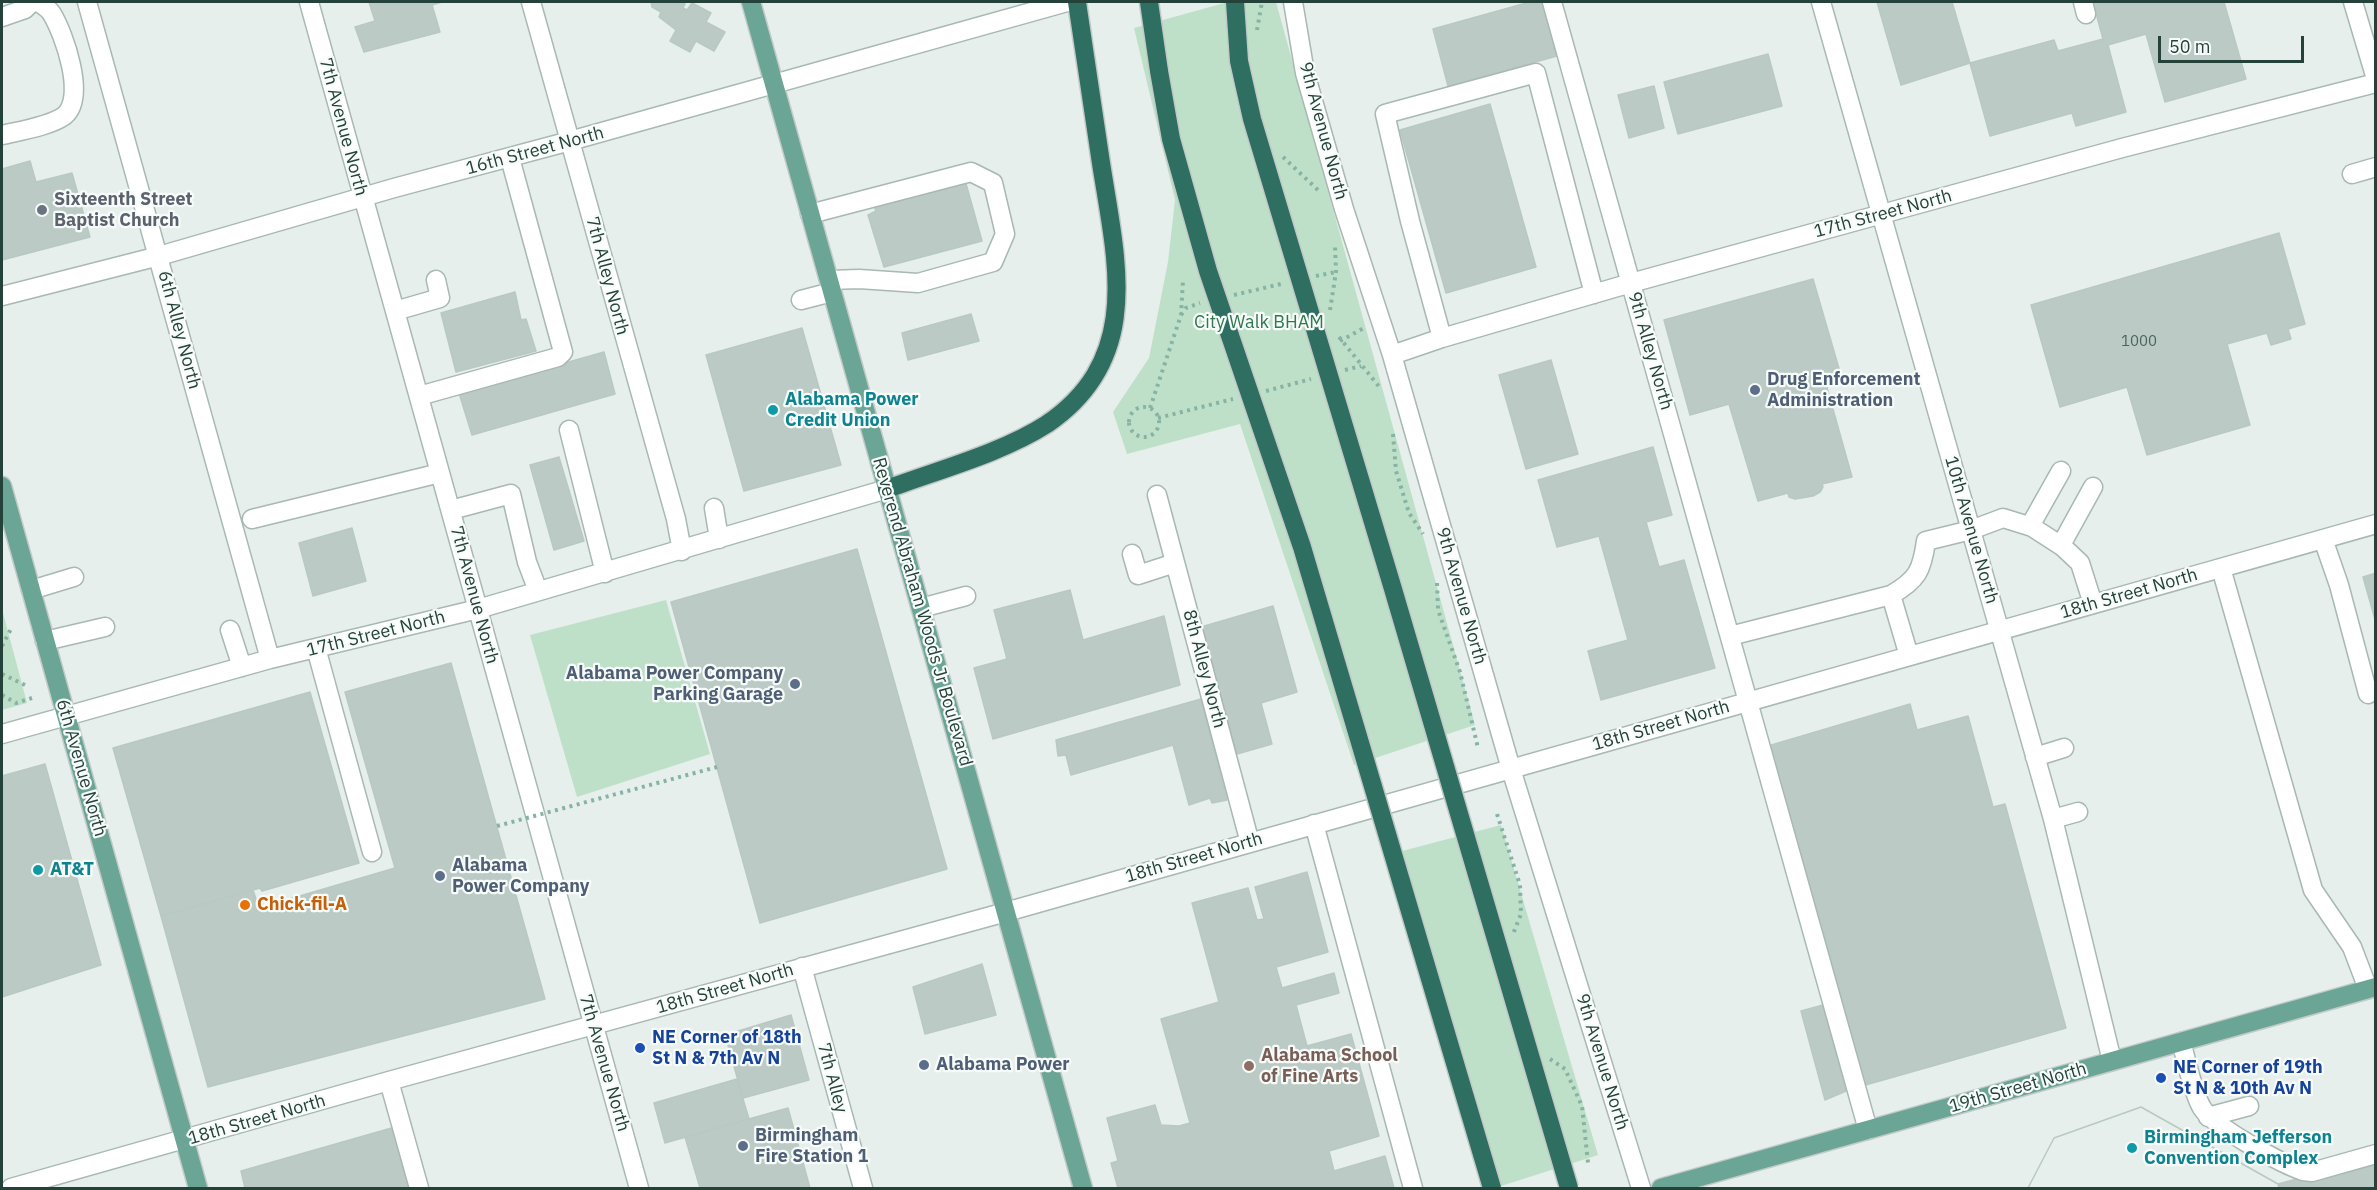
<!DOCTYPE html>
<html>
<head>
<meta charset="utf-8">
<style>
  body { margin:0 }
  #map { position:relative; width:2377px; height:1190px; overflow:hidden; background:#e6efeb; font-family:"IBM Plex Sans",sans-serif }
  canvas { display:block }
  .frame { position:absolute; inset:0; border:3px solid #24423a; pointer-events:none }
  .scale { position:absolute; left:2158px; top:36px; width:146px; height:27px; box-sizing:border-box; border:3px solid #24423a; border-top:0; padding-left:8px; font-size:18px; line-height:21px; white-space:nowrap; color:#24423a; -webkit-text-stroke:4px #f7fbf9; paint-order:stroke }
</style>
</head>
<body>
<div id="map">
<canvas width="2377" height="1190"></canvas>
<div class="frame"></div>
<div class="scale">50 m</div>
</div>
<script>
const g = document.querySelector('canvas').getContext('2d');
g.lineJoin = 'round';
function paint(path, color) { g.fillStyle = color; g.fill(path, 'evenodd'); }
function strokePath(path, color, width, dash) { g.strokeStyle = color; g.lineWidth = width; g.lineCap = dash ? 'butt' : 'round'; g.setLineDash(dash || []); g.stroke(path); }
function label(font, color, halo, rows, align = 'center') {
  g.font = font + ' "IBM Plex Sans",sans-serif'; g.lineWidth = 4.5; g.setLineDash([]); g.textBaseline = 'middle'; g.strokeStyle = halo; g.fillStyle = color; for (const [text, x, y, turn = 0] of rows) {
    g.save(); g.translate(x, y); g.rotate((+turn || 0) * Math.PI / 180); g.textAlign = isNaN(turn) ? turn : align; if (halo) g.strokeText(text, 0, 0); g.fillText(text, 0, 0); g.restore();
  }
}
paint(new Path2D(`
  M1228,2H1276L1475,725L1354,765L1240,424L1127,454L1113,412L1149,358L1168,262L1175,200L1134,28Z
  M666,600L710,754L577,797L530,635Z
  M2,609L27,703L2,710Z
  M1501,825L1598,1155L1495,1188L1387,855Z`), '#bfe0c8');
const building = new Path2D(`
  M369,2H442L432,5L440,32L364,52L355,27L375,21Z
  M651,2H681L685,4L683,8L687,10L692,3L711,13L706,22L725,32L714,51L696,41L690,52L670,41L676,30L659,17L661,12L652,7Z
  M1530,2H1542L1557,56L1448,86L1433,29Z
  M1877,2H1952L1970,63L1901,85Z
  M2093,2H2224L2246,79L2165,102L2146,34L2108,45L2126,112L2076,126L2072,113L1990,136L1970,63L2054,40L2058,51L2103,39Z
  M1768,54L1782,106L1678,134L1664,82Z
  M1654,86L1664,128L1629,138L1618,95Z
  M1490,104L1536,267L1446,293L1400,130Z
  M30,161L36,182L72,173L90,237L2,260V169Z
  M965,180L982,241L884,267L868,215L876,211L874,206Z
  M2279,233L2305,324L2288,329L2291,339L2271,345L2267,333L2227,344L2250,425L2147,455L2127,387L2060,407L2031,305Z
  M1813,279L1840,372L1824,377L1852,477L1822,484L1823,487L1820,492L1813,496L1795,499L1789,497L1788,493L1758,501L1729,404L1690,415L1664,320Z
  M515,292L521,320L526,319L536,351L456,372L441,313Z
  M971,314L979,341L908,360L902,333Z
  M802,328L841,465L744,491L706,355Z
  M604,352L615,394L472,435L459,393Z
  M1551,360L1578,454L1526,469L1499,375Z
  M1653,447L1672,515L1646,522L1659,567L1684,560L1715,668L1601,700L1588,651L1628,640L1599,536L1557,547L1538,480Z
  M559,457L584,541L554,550L530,465Z
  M352,528L366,581L313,596L299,543Z
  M857,549L947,869L760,923L671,602Z
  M2376,573V623L2363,577Z
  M1070,590L1083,640L1164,616L1180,685L993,739L974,668L1007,659L994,610Z
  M1273,606L1297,692L1261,703L1272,744L1237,754L1201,627Z
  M451,663L545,999L208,1087L161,916L253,890L259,908L395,868L345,692Z
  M310,692L359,863L262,891L260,888L161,916L113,748Z
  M1201,699L1227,800L1212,803L1210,798L1189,805L1173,745L1071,775L1066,755L1058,756L1056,740Z
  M1910,704L1917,730L1968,716L1993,807L2005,804L2066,1028L1862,1086L1768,746Z
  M45,764L101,965L2,997V776Z
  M1307,872L1328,952L1276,967L1282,988L1334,973L1339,993L1296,1005L1307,1046L1351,1034L1379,1136L1329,1151L1334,1171L1385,1156L1394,1188H1118L1111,1163L1118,1161L1107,1118L1155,1105L1161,1125L1179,1126L1190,1123L1161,1019L1219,1002L1192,903L1248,888L1257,920L1264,919L1255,887Z
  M982,964L996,1015L925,1034L913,987Z
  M1823,1005L1846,1091L1825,1100L1801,1011Z
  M791,1015L809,1080L743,1098L725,1035Z
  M737,1079L749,1119L665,1143L654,1103Z
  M2141,1107L2278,1184L2376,1158V1188H2028L2054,1138Z
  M2141,1107L2278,1184L2279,1188H2028L2054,1138Z
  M788,1108L810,1188H700L685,1137Z
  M395,1127L411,1188H245L241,1171Z`);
paint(building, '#bbcac4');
strokePath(building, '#b8c9c2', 1.5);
const minor = new Path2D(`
  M87,2L270,659
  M309,2L639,1188
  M531,2L676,519L682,551
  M1293,2L1305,73L1344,209L1392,355L1511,769L1641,1188
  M1552,2L1868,1130
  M1821,2L2053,819L2112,1061
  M2083,2L2086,14
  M2353,2L2376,79
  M2,17L25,9L32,2
  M2,135C19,131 50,126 64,116C87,98 64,34 52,14C49,9 43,5 38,2
  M2352,174L2376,167
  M810,214L971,172L993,183L1005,234L993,262L918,283L859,279L829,280
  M2,296L159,256L394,188L570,141L1067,2
  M801,300L832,292
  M395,311L440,298L436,280
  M1442,338L1410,221L1385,114L1536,73L1594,294
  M1392,355L1442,338L1631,283L2122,148L2376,83
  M419,396L558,357L563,352L510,158
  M569,430L605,573
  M1157,495L1250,843
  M714,508L719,539
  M451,510L511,494L527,562L538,591
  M252,519L440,473
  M2030,526L2061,471
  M2323,539L2339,585L2368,694
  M2061,545L2093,487
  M1132,554L1138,575L1175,563
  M2221,568L2313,890L2352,947L2368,989
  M31,590L74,577
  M1891,595C1917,580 1922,571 1926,541L1971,530L2003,518L2032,527L2063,547L2080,563L2093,604
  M921,608L966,596
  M230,630L242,667
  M1730,636L1891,595L1909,656
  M45,641L105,627
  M316,648L372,852
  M2,734L270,659L478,609L887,489
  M2035,757L2064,748
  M2053,819L2078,812
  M1314,824L1413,1188
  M802,967L863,1188
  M2181,1042C2187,1061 2192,1091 2202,1108C2214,1127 2280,1163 2303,1171L2312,1172L2376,1154
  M389,1081L419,1188
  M2208,1117L2249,1106
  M11,1188L389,1081L1006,912L2376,524`);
const major = new Path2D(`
  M751,2L1083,1188
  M2,486L198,1188
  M1661,1188L2376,987`);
const highway = new Path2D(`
  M1149,2L1159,71
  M887,489C938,470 1002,453 1047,424C1144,358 1116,260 1101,163C1093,109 1085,56 1077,2`);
strokePath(minor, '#a8b8b2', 21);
strokePath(major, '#c2cac8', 21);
strokePath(highway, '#c2cac8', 21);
strokePath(new Path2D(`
  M1257,30L1262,2
  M1283,157L1319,191
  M1316,276L1336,272
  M1234,295L1285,283
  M1330,310L1336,272L1335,246
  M1181,315L1186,308L1200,303
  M1339,337L1381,389
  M1340,341L1364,328
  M1345,370L1361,366
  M1266,391L1311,379
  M1129 422a15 15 0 1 1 30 0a15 15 0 1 1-30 0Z
  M1150,408L1181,315L1183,280
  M1158,418L1233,399
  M1393,434L1396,471L1409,513L1423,534
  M1437,583L1438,610L1460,672L1478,748
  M2,646L12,627
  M2,674L29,687
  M2,695L16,703L32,698
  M1497,814L1520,885L1521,914L1513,934
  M1550,1059L1565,1069L1582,1106L1588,1163`), '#86b3a5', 4, [3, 4.5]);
strokePath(minor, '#fff', 18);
strokePath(major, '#6aa596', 18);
strokePath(highway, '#2f6f62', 18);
const highwayBridge = new Path2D(`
  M1235,2L1239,61L1252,119L1393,589L1569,1188
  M1159,71L1171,139L1208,271L1302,547L1492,1188`);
strokePath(highwayBridge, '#c2cac8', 21, []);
strokePath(new Path2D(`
  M497,826L717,767`), '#86b3a5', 4, [3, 4.5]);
strokePath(highwayBridge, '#2f6f62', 18);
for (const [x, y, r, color] of [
  [42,210,6,"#6b7280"],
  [1755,390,6,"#5c6f8a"],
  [773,410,6,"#0f9aa8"],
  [795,684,6,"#5c6f8a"],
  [38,870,6,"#0f9aa8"],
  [440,876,6,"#5c6f8a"],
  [245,905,6,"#e8710a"],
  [640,1048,6,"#1a4fb4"],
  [924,1065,6,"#5c6f8a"],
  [1249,1066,6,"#8d6e63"],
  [2161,1078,6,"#1a4fb4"],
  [743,1146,6,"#5c6f8a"],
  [2132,1148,6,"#0f9aa8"]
]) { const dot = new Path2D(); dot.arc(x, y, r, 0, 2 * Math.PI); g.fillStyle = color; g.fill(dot); strokePath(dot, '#f7fbf9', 2); }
label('15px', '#4a645c', null, [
  ["1000",2139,342]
]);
label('18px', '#24423a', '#f7fbf9', [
  ["7th Avenue North",343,127,75],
  ["9th Avenue North",1323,131,75],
  ["16th Street North",535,151,-15],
  ["17th Street North",1883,214,-15],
  ["7th Alley North",607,276,75],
  ["6th Alley North",179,330,75],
  ["9th Alley North",1650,351,74],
  ["10th Avenue North",1971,530,74],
  ["18th Street North",2129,594,-16],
  ["7th Avenue North",474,595,75],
  ["9th Avenue North",1461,596,74],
  ["Reverend Abraham Woods Jr Boulevard",922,612,74],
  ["17th Street North",376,634,-14],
  ["8th Alley North",1204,669,75],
  ["18th Street North",1661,726,-16],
  ["6th Avenue North",81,768,74],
  ["18th Street North",1194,858,-16],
  ["18th Street North",725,989,-16],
  ["9th Avenue North",1602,1062,73],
  ["7th Avenue North",604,1063,74],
  ["7th Alley",832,1078,75],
  ["19th Street North",2018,1088,-16],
  ["18th Street North",257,1120,-16]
]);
label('bold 18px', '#5b616d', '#f7fbf9', [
  ["Sixteenth Street",54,200],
  ["Baptist Church",54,221]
], 'left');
label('18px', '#2d7a4b', '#f7fbf9', [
  ["City Walk BHAM",1259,323]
]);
label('bold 18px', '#4e5e75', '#f7fbf9', [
  ["Drug Enforcement",1767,380],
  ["Administration",1767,401],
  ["Alabama Power Company",783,674,"right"],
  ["Parking Garage",783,695,"right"],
  ["Alabama",452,866],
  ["Power Company",452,887],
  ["Alabama Power",936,1065],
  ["Birmingham",755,1136],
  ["Fire Station 1",755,1157]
], 'left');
label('bold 18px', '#0d838f', '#f7fbf9', [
  ["Alabama Power",785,400],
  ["Credit Union",785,421],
  ["AT&T",50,870],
  ["Birmingham Jefferson",2144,1138],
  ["Convention Complex",2144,1159]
], 'left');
label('bold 18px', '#c56008', '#f7fbf9', [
  ["Chick-fil-A",257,905]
], 'left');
label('bold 18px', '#164399', '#f7fbf9', [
  ["NE Corner of 18th",652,1038],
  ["St N & 7th Av N",652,1059],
  ["NE Corner of 19th",2173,1068],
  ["St N & 10th Av N",2173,1089]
], 'left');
label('bold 18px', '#785e54', '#f7fbf9', [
  ["Alabama School",1261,1056],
  ["of Fine Arts",1261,1077]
], 'left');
</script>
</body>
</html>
